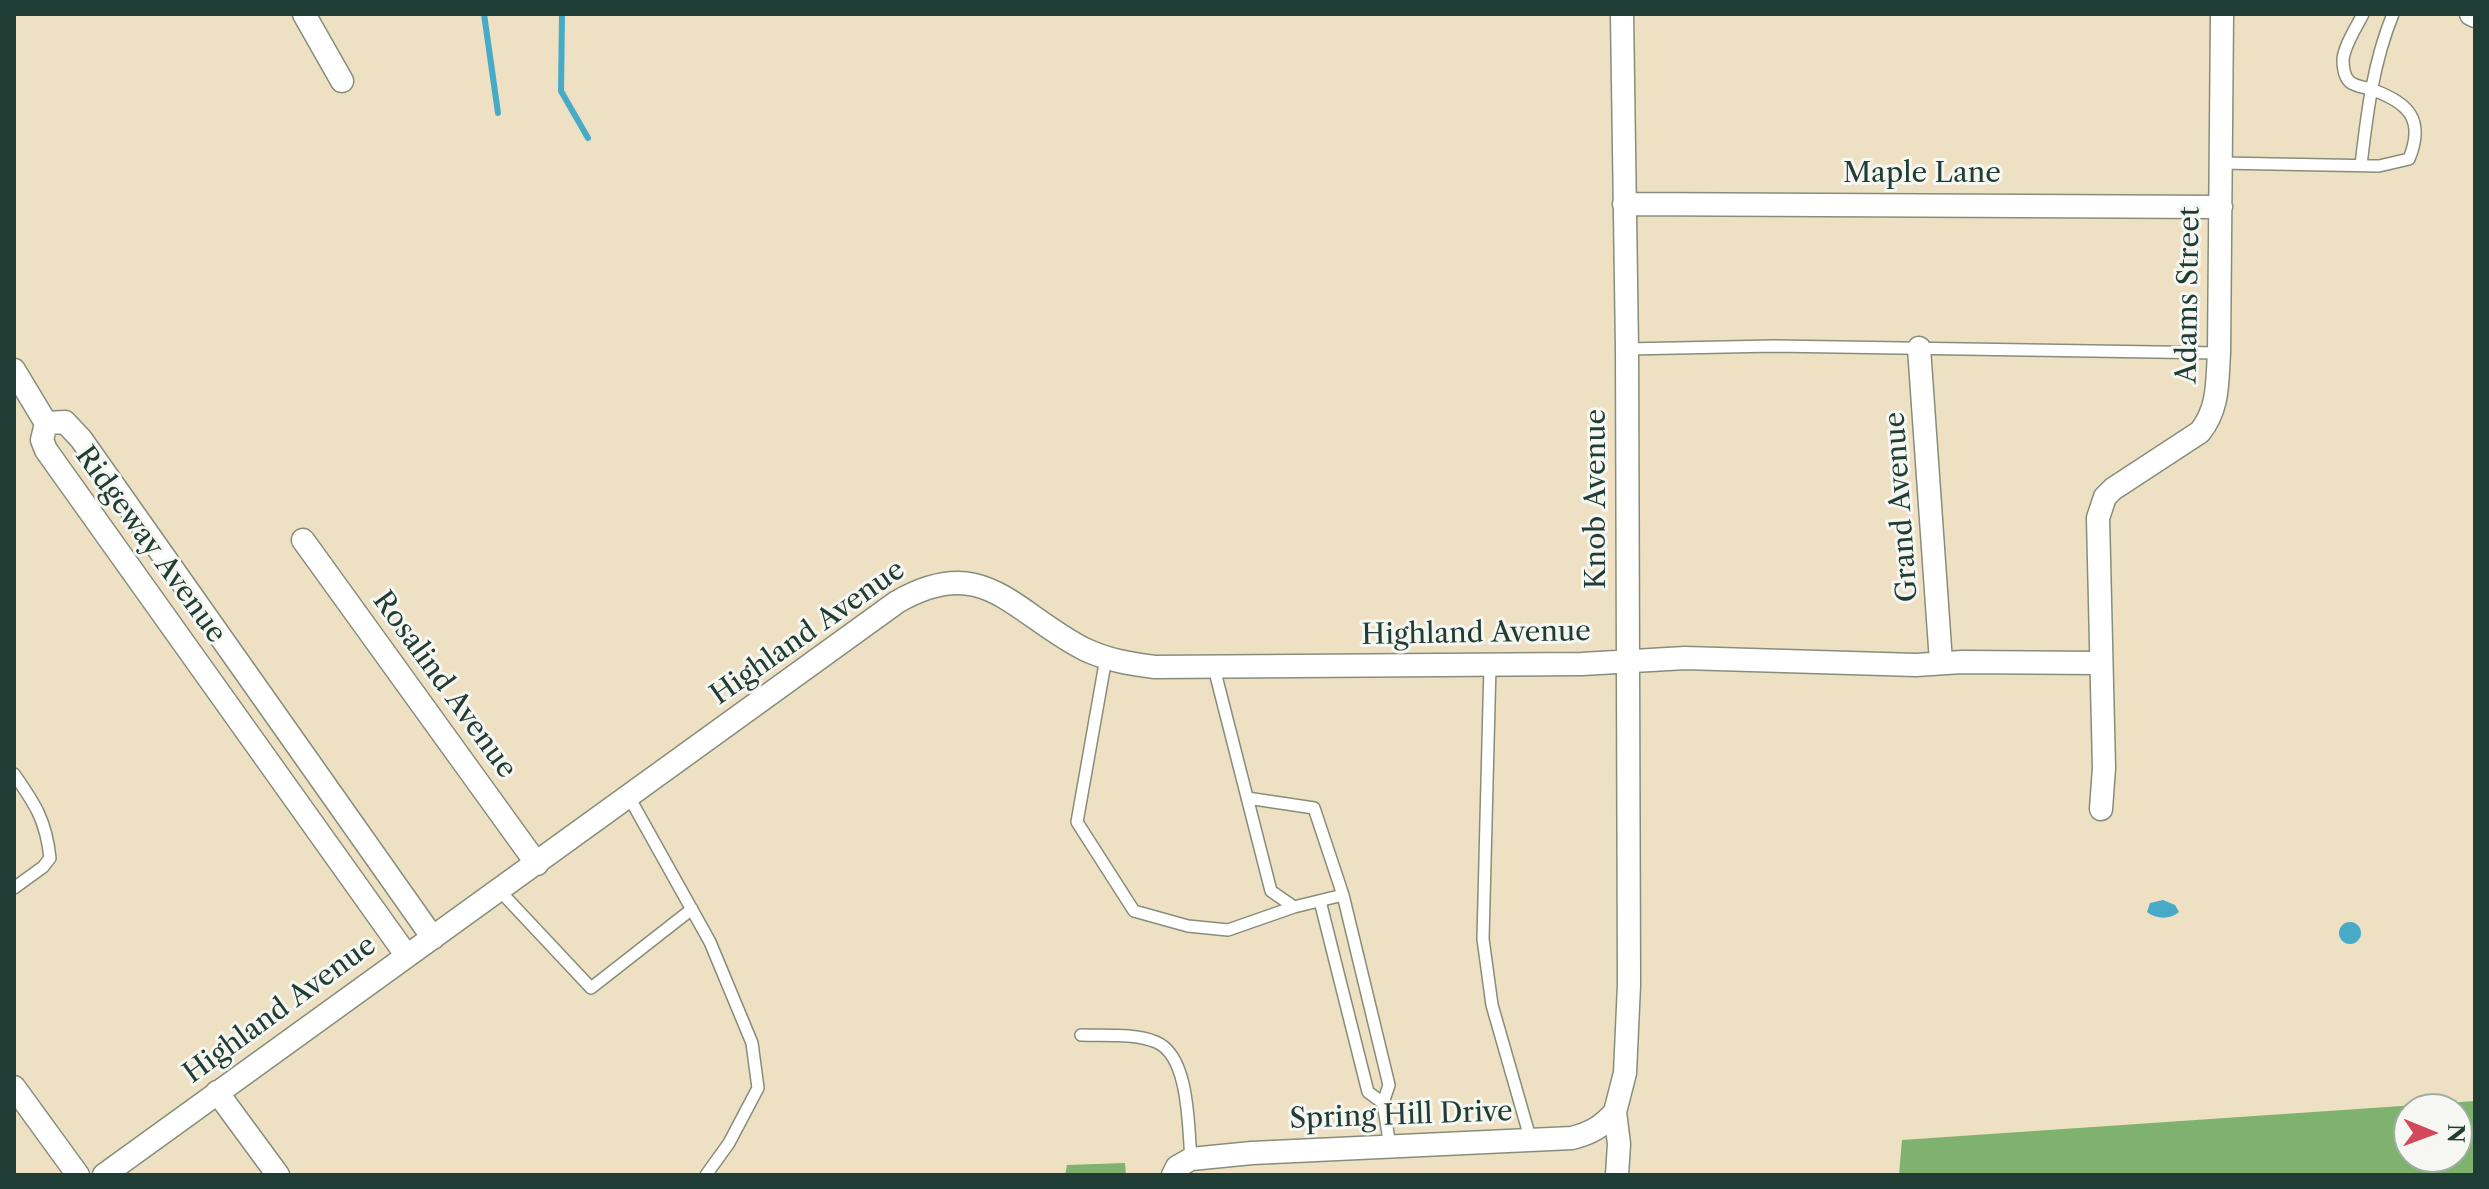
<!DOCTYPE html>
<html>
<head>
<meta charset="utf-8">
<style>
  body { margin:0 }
  #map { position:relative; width:2489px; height:1189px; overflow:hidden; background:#eee0c2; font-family:"Libre Caslon Text",serif }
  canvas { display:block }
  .frame { position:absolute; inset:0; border:16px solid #1f3d34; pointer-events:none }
  .north { position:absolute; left:2393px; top:1093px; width:80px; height:80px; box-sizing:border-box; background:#f6f6f2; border:2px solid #a0aca6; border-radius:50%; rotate:91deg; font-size:22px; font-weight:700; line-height:32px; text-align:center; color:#1f3d34 }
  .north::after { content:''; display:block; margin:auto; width:28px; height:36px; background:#d1495b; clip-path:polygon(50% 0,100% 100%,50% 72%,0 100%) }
</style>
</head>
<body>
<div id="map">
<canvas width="2489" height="1189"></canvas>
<div class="frame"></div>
<div class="north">N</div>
</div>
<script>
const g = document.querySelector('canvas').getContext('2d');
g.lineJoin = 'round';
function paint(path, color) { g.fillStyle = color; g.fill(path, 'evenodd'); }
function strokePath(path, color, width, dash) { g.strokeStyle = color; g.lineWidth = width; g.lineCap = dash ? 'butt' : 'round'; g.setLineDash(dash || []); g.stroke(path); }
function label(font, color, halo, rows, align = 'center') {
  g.font = font + ' "Libre Caslon Text",serif'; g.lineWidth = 6; g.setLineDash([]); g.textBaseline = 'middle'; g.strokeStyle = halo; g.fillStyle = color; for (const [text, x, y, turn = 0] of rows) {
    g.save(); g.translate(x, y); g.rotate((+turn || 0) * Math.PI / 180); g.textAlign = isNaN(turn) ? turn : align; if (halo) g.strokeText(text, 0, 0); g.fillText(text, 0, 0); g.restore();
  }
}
paint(new Path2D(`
  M2475,1101V1175H1899L1902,1140ZM2409,1109H2457V1157H2409Z
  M1125,1163L1126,1175H1065L1067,1165Z`), '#7eb26e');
paint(new Path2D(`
  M2163,900L2175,905L2179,912C2170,920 2156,919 2147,912L2150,903Z
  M2339 933a11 11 0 1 1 22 0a11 11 0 1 1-22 0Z`), '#47aac6');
strokePath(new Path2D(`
  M484,14L498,113
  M562,14L561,91L588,138`), '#47aac6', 6);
const lane = new Path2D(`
  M2221,163L2379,166L2409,159C2425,120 2409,103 2373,90C2366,87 2356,87 2350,82C2344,77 2343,67 2343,59C2345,44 2356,28 2363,14
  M2361,165C2367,113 2373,63 2393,14
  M1627,349L1774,346L2219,353
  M1106,658L1077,822L1134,911L1188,926L1228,930L1294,907
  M1490,665L1483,939L1492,1005L1531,1141
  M1214,668L1271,891L1294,907L1343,895
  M14,774C35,804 46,820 50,858L43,867L14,888
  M629,797L710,942L752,1043L758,1088L729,1143L706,1175
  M1247,798L1314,808L1343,895L1389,1085L1383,1103L1390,1146
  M499,890L591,988L692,909
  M1320,901L1368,1092L1383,1103
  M1081,1035C1105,1036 1133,1033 1156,1042C1190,1056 1188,1128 1191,1159`);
const street = new Path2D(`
  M304,14L342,81
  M2471,14L2475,16
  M1624,204L2221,207
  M1919,348L1941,662
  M14,370L46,423
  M303,540L537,864
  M2101,809L2104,768L2098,518L2105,497L2113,489L2200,432C2219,408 2217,383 2219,353L2222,14
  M407,956L46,450L42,440L46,423L65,422L81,439L433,938
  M14,1087L78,1175
  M217,1092L278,1175
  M104,1175L897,602C984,552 1012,612 1084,649C1107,660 1130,664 1155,667L1582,664L1685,658L1916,665L1962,662L2099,663
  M1173,1175L1177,1167L1191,1159L1252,1153L1572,1138C1591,1133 1602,1127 1615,1112
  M1617,1175L1619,1144L1615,1112L1625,1073L1629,985L1627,349L1622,14`);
strokePath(lane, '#868e7b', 14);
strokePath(street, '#868e7b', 25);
strokePath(lane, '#fff', 11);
strokePath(street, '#fff', 22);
label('28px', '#1f3d34', '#f6f6f2', [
  ["Maple Lane",1922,174],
  ["Adams Street",2189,295,-89],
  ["Knob Avenue",1597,499,-90],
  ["Grand Avenue",1902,507,-94],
  ["Ridgeway Avenue",150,545,54],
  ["Highland Avenue",808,633,-35],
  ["Highland Avenue",1476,634,-1],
  ["Rosalind Avenue",444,685,54],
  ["Highland Avenue",280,1010,-36],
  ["Spring Hill Drive",1401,1116,-2]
]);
</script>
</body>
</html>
